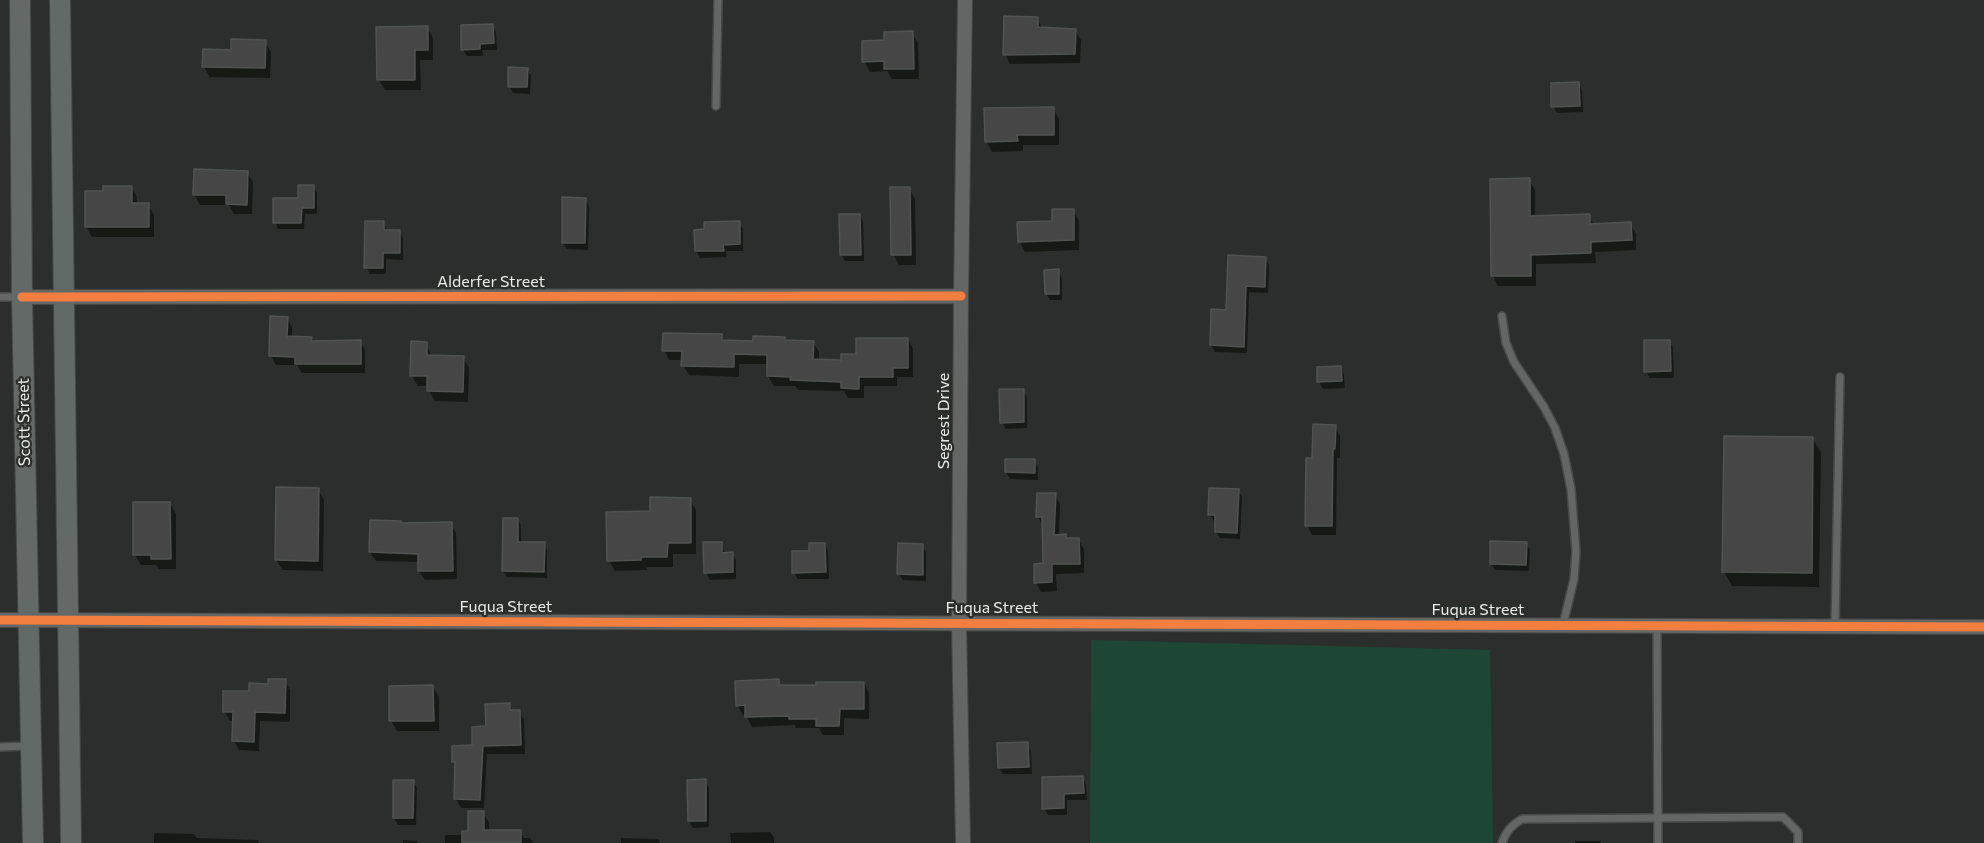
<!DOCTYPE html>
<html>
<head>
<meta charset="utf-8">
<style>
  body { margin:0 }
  canvas { display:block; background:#2b2e2c }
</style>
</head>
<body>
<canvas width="1984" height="843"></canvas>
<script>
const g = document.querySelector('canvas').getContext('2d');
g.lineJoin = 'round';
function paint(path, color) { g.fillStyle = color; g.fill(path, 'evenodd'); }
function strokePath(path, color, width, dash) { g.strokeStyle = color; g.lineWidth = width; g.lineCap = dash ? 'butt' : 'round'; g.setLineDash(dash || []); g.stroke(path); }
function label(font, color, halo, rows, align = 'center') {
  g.font = font + ' Commissioner,sans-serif'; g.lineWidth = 4.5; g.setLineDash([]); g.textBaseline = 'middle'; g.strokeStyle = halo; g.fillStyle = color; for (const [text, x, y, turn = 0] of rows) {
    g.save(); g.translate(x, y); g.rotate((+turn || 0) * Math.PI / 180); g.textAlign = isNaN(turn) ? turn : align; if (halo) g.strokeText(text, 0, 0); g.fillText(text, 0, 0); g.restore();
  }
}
paint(new Path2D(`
  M1091,640L1490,650L1493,843H1090Z`), '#1d4734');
paint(new Path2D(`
  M1037,18L1042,28L1075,31L1081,40L1080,63L1010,64L1005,54Z
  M492,26L496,32L497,50H483V56H467L463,50Z
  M427,27L433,38V60H420L421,90H385L379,80Z
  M912,33L918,43L919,79H892L887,71L870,72L864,61L885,42Z
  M265,42L271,52L270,78L210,77L204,67Z
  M527,69L531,76L530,94L513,93L509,86Z
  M1578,83L1582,90L1583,112L1557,113L1553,106Z
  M1053,108L1059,119V145H1023V151L992,152L986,141Z
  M247,172L253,182L252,214H234L229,205H200L194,194Z
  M1529,180L1535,190V217L1589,216L1594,225L1630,224L1636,234V250L1595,252L1596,263L1536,264V286H1498L1493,276Z
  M313,186L317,193V214H305L304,229H278L275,222Z
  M131,187L137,197V205H148L154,215V237H92L86,227V193L105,192Z
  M909,188L915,199L916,265H899L893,254Z
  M585,199L589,206L588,250L567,249L563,243Z
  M1073,210L1079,221V250L1025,252L1019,241Z
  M860,215L863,222L864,261H845L841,254Z
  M383,222L387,231H399L403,238V260L386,259V274H370L366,267Z
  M739,223L743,229V251H726L727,257L700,258L696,251L695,231Z
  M1265,258L1269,265L1268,293L1249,292L1247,353L1215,352L1211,345L1228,311Z
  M1058,271L1062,278V300H1050L1046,294Z
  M287,318L292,327V338H311L313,342L360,341L365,350V373H302L297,365H276L271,356Z
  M721,336L724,342H755L784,338L786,341L813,342L819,352V361H842L908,339L913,349V377H897V386H864V398H848L844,391L798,390L795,386H774L768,376L769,364H739V377L689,375L683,365V360H669L664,350Z
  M1669,341L1673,348L1674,378H1650L1646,372Z
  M426,343L432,357L463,358L469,368L468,402L435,401L429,391V386H418L412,376Z
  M1341,368L1344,375L1345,388L1323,389L1319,382L1318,369Z
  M1023,390L1027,397V428L1006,429L1002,422Z
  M1335,426L1340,436V458H1337L1336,535H1312L1307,525L1314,459Z
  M1812,438L1821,452L1819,587L1732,586L1724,572Z
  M1007,460L1034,461L1038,468V480L1010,479L1006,472Z
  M318,489L324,500L323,571L283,570L276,560Z
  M1238,490L1242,497L1240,539L1220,538L1216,532V521H1214L1210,515Z
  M1055,495L1060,504L1059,536H1066L1067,539H1078L1084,549V573L1056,574L1057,591L1041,592L1036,582L1045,565L1043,526L1038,517Z
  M690,499L696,510V554H673V567H646L647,570L615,571L609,561L651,512Z
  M170,503L176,514V569H159L156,565H141L135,555Z
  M504,519H517L521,525V543L544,544L547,550V578L507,577L503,571Z
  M451,524L456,533L457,579L425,580L419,571V562L376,561L370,552L402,525Z
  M721,543L725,554H732L736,560V579L710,580L706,573L705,544Z
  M1526,543L1530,550L1529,571L1495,570L1491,564Z
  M825,544L828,551L829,579H798L794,573Z
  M922,545L926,552V581L903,580L899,574Z
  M285,680L290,690V722L260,721L259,751L239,750L234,741L235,721H230L224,711L269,685Z
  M778,681L782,687L864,683L869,693V719L844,718V735H823L819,728H796L795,725L752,727L746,715H743L737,705Z
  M433,687L439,697V731H397L391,721Z
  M509,705L513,711H519L524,720L525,754H487L484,808H461L456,799V767L454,762L453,747H474L487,728Z
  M1027,744L1031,751L1032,774H1003L999,768Z
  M1083,778L1086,784L1087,800H1067V815H1048L1044,808Z
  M705,781L709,788V827L693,828L689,821Z
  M413,782L417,788L416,825H398L394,818Z
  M483,813L489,822V832L520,831L524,838H530L533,843H445V835H469Z
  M770,832L774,838V843H731L730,833Z
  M154,833L194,834L197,838L258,840L259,843H154Z
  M621,838L658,839L660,843H621Z
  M403,840L417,841L418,843H403Z
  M1575,841H1600L1601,843H1575Z`), '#0007');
const building = new Path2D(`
  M1004,16L1038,17V27L1076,29L1075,54L1003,55Z
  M493,24L494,43L480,44V49L461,50V25Z
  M428,26V50H415V80H377L376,27Z
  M913,31L914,69H884V61L862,62V41L884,40V32Z
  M231,39L266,40L265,68L202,67L203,49L231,50Z
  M508,67L528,68L527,87H508Z
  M1579,82L1580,106L1551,107V83Z
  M1054,107V135H1017L1018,141L985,142L984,108Z
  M194,169L248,171L247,205L226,204V195H193Z
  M1530,178V216L1590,214V224L1631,222L1632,240L1591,242V253L1531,255V276H1491L1490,179Z
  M298,185H314V208H302L301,223H273V198H298Z
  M103,186H132V203H149V227H85V191H103Z
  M890,187H910L911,255H891Z
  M562,197L586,198L585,243H562Z
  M1052,209H1074V240L1018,242L1017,222L1052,221Z
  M839,214H860L861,255H840Z
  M365,221H384V230H400V253H383V268H364Z
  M740,221V244L723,245L724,251H695L694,230L704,229V222Z
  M1228,255L1266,257L1265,287L1246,286L1244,347L1210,345L1211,309L1226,310Z
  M1059,269V294H1045L1044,270Z
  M270,316L288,317L287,336L312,337L311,341L361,340V364H295V357L269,356Z
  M663,333L722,334V340L753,341V336L785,337V340L814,341L813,359L841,360V354H856V338H908V368H893V377H859V389L841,388V382L790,380L791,377L767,376V355L734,354V367L681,366L682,351H662Z
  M1644,340H1670L1671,371L1644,372Z
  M411,341L427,342V355L464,356L463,392L427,391V376H410Z
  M1341,366L1342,381L1317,382V367Z
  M999,389H1024V422L1000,423Z
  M1313,424L1336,425L1335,449H1333L1332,526H1305L1306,458H1312Z
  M1724,436L1813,437L1812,573L1722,572Z
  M1005,459H1035V473L1005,472Z
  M276,487L319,488L318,561L275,560Z
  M1209,488L1239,489L1237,533L1215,532V515H1208Z
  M1037,493H1056L1054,535L1066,534V538H1079L1080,564H1052V582L1034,583V564L1043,563L1042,517H1036Z
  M650,497L691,498V543H668L667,557H641V560L607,561L606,512L650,511Z
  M133,502H170L171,559H151V555H133Z
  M503,518H518V542H545L544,572L502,571Z
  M370,520L401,521V523L452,522L453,571H418V554L369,552Z
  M1490,541L1527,542L1526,565L1490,564Z
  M703,542H722V553L733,552V572L704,573Z
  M809,543H825L826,572L792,573V551H809Z
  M898,543L923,544V575L897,574Z
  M268,679H286L285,713L255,712L254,742L232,741L233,712H223V691H249V683L268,684Z
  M779,679V685H816V682H864V709H840L839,726H816V719H789V716L745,717V705L736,706L735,681Z
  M433,685L434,721H389V686Z
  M510,703V710H520L521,745L483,746L480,800L454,799L455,762H452V746L472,745V727L486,726L485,704Z
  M1028,742L1029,767L998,768L997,743Z
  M1083,776L1084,793L1064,794V808L1042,809V777Z
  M706,779V821H688L687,780Z
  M393,780H414L413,818H393Z
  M468,811H484V830H521V843H462V831H468Z`);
paint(building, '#454645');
strokePath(building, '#505351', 1.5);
const lane = new Path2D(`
  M716,106L718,0
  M0,297H19
  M1502,316L1506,343L1514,362L1544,407L1555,428L1564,454L1571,489L1576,551L1574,579L1563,625
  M1657,626L1658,843
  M1835,626L1840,377
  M0,747L29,746
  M1502,843C1506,831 1512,825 1522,819L1783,817L1798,832V843`);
const street = new Path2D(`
  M22,297L961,296
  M0,620L1984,627
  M963,843L959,623L961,296L965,0`);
const secondary = new Path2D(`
  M20,0L22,297L33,843
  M60,0L71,843`);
strokePath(lane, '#464947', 10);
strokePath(street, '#464947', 16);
strokePath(secondary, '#464947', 22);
strokePath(lane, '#646665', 7);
strokePath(street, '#646665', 14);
strokePath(secondary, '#636966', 20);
strokePath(new Path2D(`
  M22,297L961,296
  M0,620L1984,627`), '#f27e40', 9);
label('16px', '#e8ebe9', '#2a2f2c', [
  ["Alderfer Street",491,282],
  ["Segrest Drive",944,421,-90],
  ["Scott Street",24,422,-91],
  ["Fuqua Street",506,607],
  ["Fuqua Street",992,608],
  ["Fuqua Street",1478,610]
]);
</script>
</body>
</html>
